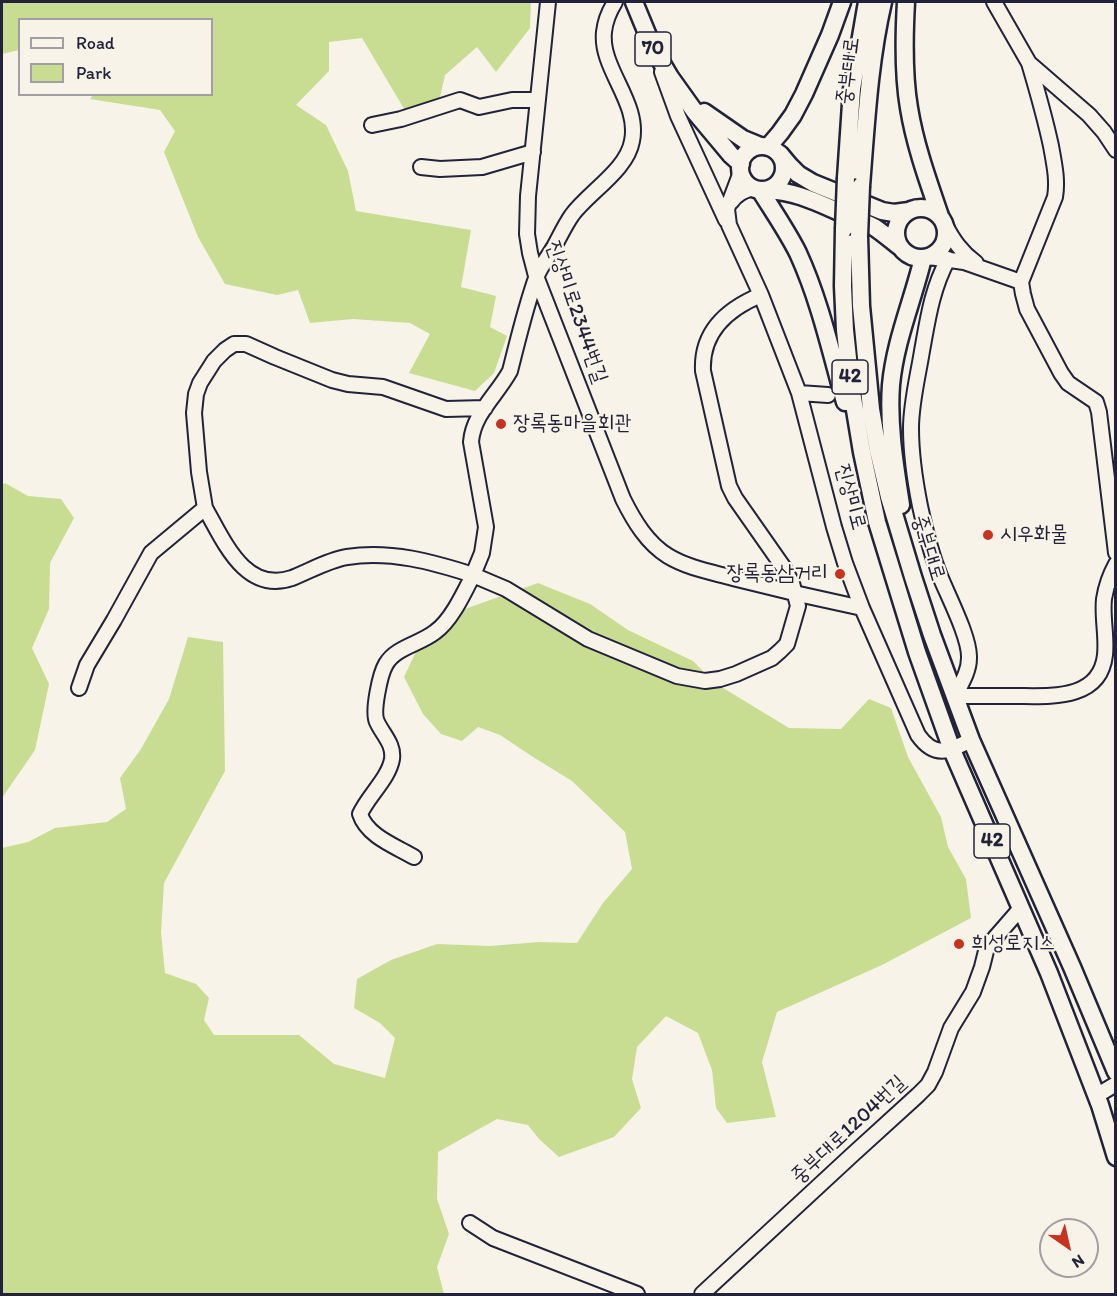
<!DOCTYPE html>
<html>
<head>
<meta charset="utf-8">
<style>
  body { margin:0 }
  #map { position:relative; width:1117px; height:1296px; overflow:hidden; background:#f7f3e8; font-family:Itim,sans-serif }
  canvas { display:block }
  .frame { position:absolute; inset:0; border:3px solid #22223b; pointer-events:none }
  .legend { position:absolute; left:18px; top:18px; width:195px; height:78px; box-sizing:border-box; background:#f7f3e8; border:2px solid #a29fa3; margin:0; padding:8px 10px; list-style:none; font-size:18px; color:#22223b }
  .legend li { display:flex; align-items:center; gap:12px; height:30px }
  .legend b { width:30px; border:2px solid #a29fa3 }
  .north { position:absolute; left:1039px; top:1218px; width:60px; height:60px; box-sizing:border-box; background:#f7f3e8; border:2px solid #a29fa3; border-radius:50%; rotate:146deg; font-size:16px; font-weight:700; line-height:24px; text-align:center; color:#22223b }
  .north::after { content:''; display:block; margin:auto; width:21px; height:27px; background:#c8321e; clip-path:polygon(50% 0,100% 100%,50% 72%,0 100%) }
</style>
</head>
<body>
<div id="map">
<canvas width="1117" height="1296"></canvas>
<div class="frame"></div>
<ul class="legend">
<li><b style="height:8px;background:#f7f3e8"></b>Road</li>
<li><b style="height:16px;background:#c8dd92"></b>Park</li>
</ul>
<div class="north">N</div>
</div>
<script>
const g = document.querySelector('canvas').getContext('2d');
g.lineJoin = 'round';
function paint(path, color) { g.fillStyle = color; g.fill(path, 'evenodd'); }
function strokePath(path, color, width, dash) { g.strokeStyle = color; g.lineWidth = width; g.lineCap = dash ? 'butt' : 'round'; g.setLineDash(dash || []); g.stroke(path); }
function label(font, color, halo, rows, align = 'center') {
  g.font = font + ' Itim,"Poor Story",sans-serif'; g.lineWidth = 4.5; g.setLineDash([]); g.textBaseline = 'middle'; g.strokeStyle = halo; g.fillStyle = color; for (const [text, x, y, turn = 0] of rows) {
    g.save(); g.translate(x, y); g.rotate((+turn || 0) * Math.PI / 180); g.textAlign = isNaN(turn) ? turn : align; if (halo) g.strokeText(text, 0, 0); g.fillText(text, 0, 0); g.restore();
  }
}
paint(new Path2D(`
  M2,2H531L530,28L496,72L477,47L445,75L440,97L406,112L362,38L329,42V71L296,105L326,125L348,171L356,211L471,230L461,287L496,296L490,327L507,336L494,373L475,391L409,373L430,334L410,323L353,319L310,323L298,290L277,295L225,284L198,237L164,152L175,131L160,110L90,99L94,94H212V20H20L19,50L2,54Z
  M5,483L28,496L61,499L74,518L50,563L49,609L32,648L49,684L35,750L2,798V485Z
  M538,583L590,604L628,630L693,661L715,683L789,728L841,729L869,699L891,708L908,757L941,817L948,847L966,879L971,918L882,965L777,1012L762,1062L776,1117L727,1123L716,1108L712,1070L698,1033L666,1016L637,1047L632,1079L641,1108L614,1137L559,1157L539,1139L528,1125L497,1119L438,1152L437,1199L449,1234L437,1267L444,1294H2V848L28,842L55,828L107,822L126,809L120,778L141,749L169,699L188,637L223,642L225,771L164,883L161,932L165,973L196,984L209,998L204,1020L214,1035H299L334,1064L385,1078L395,1038L380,1023L354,1008L357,979L391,960L437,944L490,946L539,942L577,943L603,903L632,869L625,832L572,781L533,757L500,735L478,727L462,741L441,734L423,714L404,677L420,643L448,615Z`), '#c8dd92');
strokePath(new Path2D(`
  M862,401L902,408`), '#ccc9c5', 14, [14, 7]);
const minor = new Path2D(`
  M548,2L528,196L527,234L530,253L536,276L623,499C634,521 647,543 668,556C688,568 711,572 733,578C776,589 819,599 862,608
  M994,2L1029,63L1089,115L1104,132L1116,150
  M1029,63C1037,90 1045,118 1051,146C1054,163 1058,180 1055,197L1021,282L1023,294L1027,309L1061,373L1068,383L1096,402L1099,412L1116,553
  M662,72L678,116L726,220
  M372,125L401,119L460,100L479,107L512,100H538
  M421,167L440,169L482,167L533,152
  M741,172L727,209L729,225L761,295L799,393L834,527L845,563L862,608L918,735C935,759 949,751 971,740
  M731,202C737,194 743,191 753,188
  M944,223C953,240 961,252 976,263
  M929,257L964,262L1021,282
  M948,259C932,289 928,318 922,351C918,376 911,403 911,428C911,454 915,481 920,506C925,529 931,554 940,576C948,596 970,638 969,658C969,672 961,684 955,696C975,696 995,696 1015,696C1049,696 1100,701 1105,655C1107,636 1102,617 1104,599C1106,586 1110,575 1116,564
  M799,393L828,395
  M205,508L199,472L194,413L196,394L200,383L214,361L225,350L234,344H246L275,357L332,380L348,384L383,387L446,409L485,408
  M79,688L87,665L114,620L151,553L205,508C224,541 245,594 292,578C310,571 328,560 347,557C390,550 433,562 473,575L482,553L486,527L471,442C473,414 497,395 510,371C518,340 525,309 536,278C540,267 548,257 554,247C560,236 565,225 572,215C589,192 627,170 632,141C640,102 600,69 604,32C605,22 610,10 615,2
  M414,857C395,846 367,836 360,814C368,796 389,778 392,759C394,744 383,735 377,722C372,712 380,674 386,664C396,647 420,644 435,632C451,621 464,593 473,575L506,589L588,639L677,676L705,681L720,679L736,674L772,658L780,651L787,644L798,606L792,583L784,568L735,498L729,486L703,371C701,332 727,309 761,295
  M1096,1096L1116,1084
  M470,1223L493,1238L637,1294
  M702,1294L851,1156L918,1095L928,1085L935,1072L951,1028L973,992L982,967L987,947L1021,908`);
const major = new Path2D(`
  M634,2L653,48L670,77L695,112L731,155L741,164
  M906,2C904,37 903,73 909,108C915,145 928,181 940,216
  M704,112L743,139L760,146
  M740 168a22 22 0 1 1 44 0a22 22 0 1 1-44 0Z
  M768,147L780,133L793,115L804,94L830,35L842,2
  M780,154L790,166L798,174L813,183L882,211L894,213L909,211
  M846,178L852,89L867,2
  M861,186C866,124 869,62 883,2
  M760,190C773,211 787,231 798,253C820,301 831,352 845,402
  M767,190C795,192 810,199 835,210C847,216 861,220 874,227C883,233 891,240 900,247
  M896 233a25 25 0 1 1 50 0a25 25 0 1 1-50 0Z
  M844,229L843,286L845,330L851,386L862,452L877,522L917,652L952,750L1049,973L1100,1105L1116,1157
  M859,236L861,306L871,409L878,450L889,497L913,577L932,635L971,740L1072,967L1116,1072
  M901,505C895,466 888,425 891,385C895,341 913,300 923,258`);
strokePath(minor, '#22223b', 18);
strokePath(major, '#22223b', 21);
strokePath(minor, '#f7f3e8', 14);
strokePath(major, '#f7f3e8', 16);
const majorBridge = new Path2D(`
  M844,229L846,178
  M859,236L861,186`);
strokePath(majorBridge, '#22223b', 21, []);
strokePath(majorBridge, '#f7f3e8', 16);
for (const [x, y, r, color] of [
  [501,424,6,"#c8321e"],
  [988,535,6,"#c8321e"],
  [840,574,6,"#c8321e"],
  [959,944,6,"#c8321e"]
]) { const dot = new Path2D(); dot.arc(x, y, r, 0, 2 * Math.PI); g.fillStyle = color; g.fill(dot); strokePath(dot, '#f7f3e8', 2); }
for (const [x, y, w] of [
  [653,49,36],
  [850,377,36],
  [992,841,36]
]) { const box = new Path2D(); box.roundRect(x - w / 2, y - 17, w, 34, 4.5); g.fillStyle = '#f7f3e8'; g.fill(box); strokePath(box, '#22223b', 1.5); }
label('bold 20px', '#22223b', null, [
  ["70",653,49],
  ["42",850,377],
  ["42",992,841]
]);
label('21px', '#22223b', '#f7f3e8', [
  ["중부대로",849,71,-83],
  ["진상미로2344번길",576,312,71],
  ["진상미로",850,497,75],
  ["중부대로",928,548,73],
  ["중부대로1204번길",849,1130,-43]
]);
label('21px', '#22223b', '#f7f3e8', [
  ["장록동마을회관",513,424],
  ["시우화물",1000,535],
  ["장록동삼거리",828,574,"right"],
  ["희성로지스",971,944]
], 'left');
</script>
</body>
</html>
